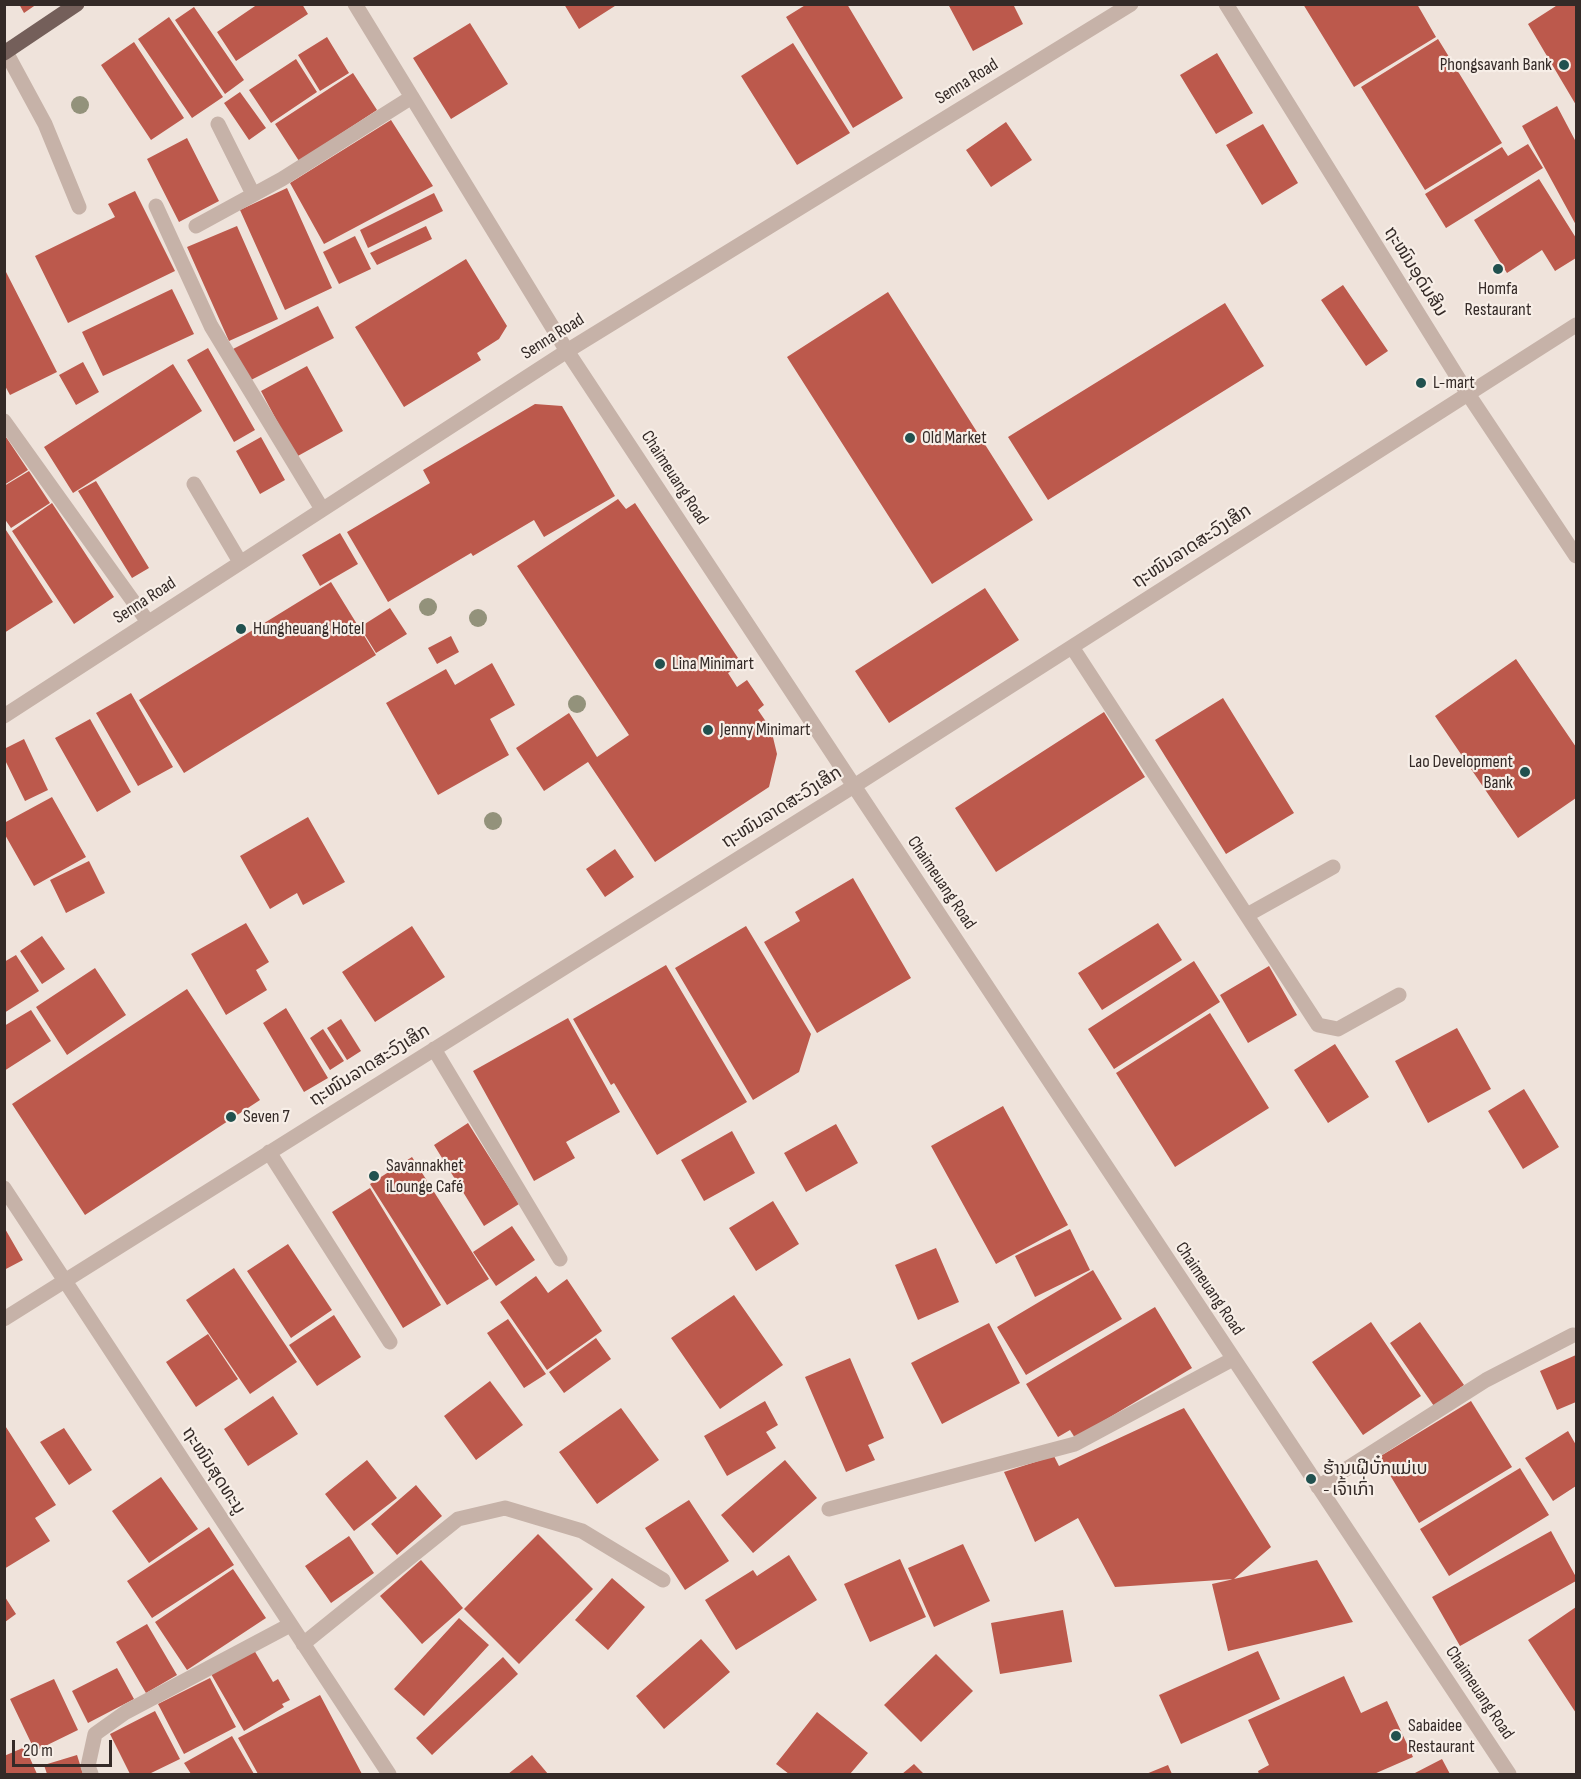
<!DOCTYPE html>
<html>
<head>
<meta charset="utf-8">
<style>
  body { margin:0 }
  #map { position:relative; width:1581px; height:1779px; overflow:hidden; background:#efe3db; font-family:"Sofia Sans Condensed",sans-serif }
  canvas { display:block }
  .frame { position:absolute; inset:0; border:6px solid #342a27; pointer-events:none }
  .scale { position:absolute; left:12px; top:1740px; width:100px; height:27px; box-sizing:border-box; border:3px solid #342a27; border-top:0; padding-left:8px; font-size:18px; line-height:21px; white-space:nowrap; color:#342a27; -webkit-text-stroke:4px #f7eee7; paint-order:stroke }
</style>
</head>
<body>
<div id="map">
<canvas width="1581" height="1779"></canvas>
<div class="frame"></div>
<div class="scale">20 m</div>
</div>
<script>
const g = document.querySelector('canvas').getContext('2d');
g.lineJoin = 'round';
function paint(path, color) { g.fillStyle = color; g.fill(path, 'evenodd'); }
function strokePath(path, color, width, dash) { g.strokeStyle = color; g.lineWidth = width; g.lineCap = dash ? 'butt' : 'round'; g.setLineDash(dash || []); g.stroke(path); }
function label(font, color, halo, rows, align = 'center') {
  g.font = font + ' "Sofia Sans Condensed","Noto Sans Lao",sans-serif'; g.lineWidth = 4.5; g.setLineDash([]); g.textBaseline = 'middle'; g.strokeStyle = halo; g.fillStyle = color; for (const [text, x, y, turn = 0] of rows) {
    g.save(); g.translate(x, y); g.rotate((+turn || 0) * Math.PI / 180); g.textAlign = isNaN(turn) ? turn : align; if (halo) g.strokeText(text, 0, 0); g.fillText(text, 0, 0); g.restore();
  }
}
paint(new Path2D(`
  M19,4H37L24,13Z
  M258,4H302L308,14L236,61L217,32Z
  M564,4H618L579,29Z
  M807,4H847L903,98L853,128L786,17Z
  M948,4H1013L1023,24L973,51Z
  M1303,4H1417L1436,37L1354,87Z
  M1559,4H1576V105L1528,24Z
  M194,7L244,80L225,94L175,20Z
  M169,17L223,97L192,118L138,39Z
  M470,23L508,84L451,119L413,58Z
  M327,37L349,73L320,91L298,55Z
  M1438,39L1502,143L1425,190L1361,87Z
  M134,42L184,118L151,140L101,65Z
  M793,43L850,133L797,165L741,76Z
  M1217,53L1253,113L1216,134L1180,75Z
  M296,59L317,92L271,123L249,90Z
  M353,73L377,110L299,161L275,124Z
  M240,92L266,128L249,140L224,103Z
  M1557,106L1576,142V225L1522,126Z
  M391,120L433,186L324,244L290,183Z
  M1006,122L1032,160L991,187L966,150Z
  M1263,124L1298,183L1262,205L1226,145Z
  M187,138L219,201L179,222L147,159Z
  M1528,144L1543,168L1446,228L1425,194L1502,147L1508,156Z
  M1539,179L1576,238V258L1555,271L1542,250L1507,273L1474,220Z
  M287,188L332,288L285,310L240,210Z
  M135,191L175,271L68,323L35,256L115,217L108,204Z
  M434,193L443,211L368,248L360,230Z
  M237,226L278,319L229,341L187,247Z
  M426,226L432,239L377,265L370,253Z
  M355,236L371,269L339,284L323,252Z
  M466,259L507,326L499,339L477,353L481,360L404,407L355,327Z
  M6,272L57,372L10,395L4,384V273Z
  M1343,285L1388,351L1366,366L1321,300Z
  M172,289L194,334L103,376L82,332Z
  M888,292L1033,520L932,584L787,357Z
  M1225,303L1264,366L1048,500L1008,437Z
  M318,306L334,338L249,381L233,349Z
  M208,348L255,430L234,442L187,360Z
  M83,362L99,392L76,405L59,375Z
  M173,364L202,411L73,493L44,447Z
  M307,366L343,431L296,457L261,391Z
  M535,404L562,406L615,496L544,537L534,520L473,556L471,553L388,602L347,532L430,483L423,470Z
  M4,434L28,470L4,485Z
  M261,437L285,480L260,494L236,451Z
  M29,471L50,503L11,528L4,518V486Z
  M96,481L149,568L132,578L78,491Z
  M618,499L626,509L635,503L742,664L728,673L737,687L747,680L764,705L758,710L771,729L777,754L769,787L655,862L588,762L544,791L516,748L569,713L597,757L629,735L517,566Z
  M52,503L114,597L74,624L12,531Z
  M4,527L53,602L4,633Z
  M340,533L358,564L320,586L302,555Z
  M331,582L376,655L184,773L139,700Z
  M985,588L1019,640L889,723L855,671Z
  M390,608L407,634L376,653L360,627Z
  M451,636L459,652L437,664L428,648Z
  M1516,659L1576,747V798L1518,838L1435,716Z
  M492,663L515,705L490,719L509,755L438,795L386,703L446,669L455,685Z
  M131,693L173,767L138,786L96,713Z
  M1223,698L1294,813L1226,854L1155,740Z
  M1104,712L1145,777L996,872L955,808Z
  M90,719L131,792L97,812L55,738Z
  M24,739L48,790L25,801L4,758V749Z
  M52,797L86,857L34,886L4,833V823Z
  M308,817L345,882L303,905L297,893L270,909L240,856Z
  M615,849L634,877L605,897L586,869Z
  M89,861L105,893L66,913L50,880Z
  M853,878L911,978L817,1033L764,942L800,921L795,912Z
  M246,923L269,962L256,970L267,990L226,1015L191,954Z
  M1158,923L1182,960L1102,1010L1078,973Z
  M412,926L445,977L375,1022L342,972Z
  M746,926L811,1034L799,1072L753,1100L675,968Z
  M42,936L65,969L42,984L20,951Z
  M16,955L39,991L4,1013V962Z
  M1194,961L1220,1002L1114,1069L1088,1029Z
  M666,965L747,1102L657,1155L614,1083L611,1085L573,1019Z
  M1269,966L1297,1015L1248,1043L1220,995Z
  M95,968L126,1015L67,1055L36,1007Z
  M187,989L260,1100L85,1215L12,1104Z
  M286,1008L328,1078L304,1092L263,1023Z
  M31,1010L51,1041L4,1071V1026Z
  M1210,1013L1269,1108L1175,1167L1116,1073Z
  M568,1018L620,1112L566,1142L575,1158L534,1181L473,1071Z
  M341,1019L361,1051L347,1060L327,1028Z
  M1457,1028L1491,1089L1428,1123L1395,1061Z
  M323,1029L344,1061L330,1070L310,1038Z
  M1335,1044L1369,1097L1328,1123L1294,1070Z
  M1524,1089L1559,1147L1523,1169L1488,1111Z
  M1003,1106L1068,1225L996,1264L931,1146Z
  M468,1123L519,1204L484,1226L434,1145Z
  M836,1124L858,1163L806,1192L784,1153Z
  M732,1131L755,1173L704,1201L681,1160Z
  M412,1157L489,1279L447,1305L370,1184Z
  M370,1188L441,1305L403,1328L332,1212Z
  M773,1201L799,1244L756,1271L729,1228Z
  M512,1226L535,1260L496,1286L473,1252Z
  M4,1227L23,1260L4,1270Z
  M1070,1229L1090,1270L1035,1297L1015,1256Z
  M288,1244L332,1310L291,1338L247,1271Z
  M936,1248L959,1302L918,1320L895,1265Z
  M234,1268L297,1362L250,1394L186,1300Z
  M1093,1270L1122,1319L1026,1375L997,1327Z
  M536,1276L548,1293L567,1279L602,1331L547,1370L500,1302Z
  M734,1295L783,1365L720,1409L671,1338Z
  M1155,1307L1192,1368L1075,1438L1070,1430L1058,1437L1026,1384Z
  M334,1315L361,1357L317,1386L289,1345Z
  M508,1319L546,1374L524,1388L487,1333Z
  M1371,1322L1421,1396L1363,1435L1312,1362Z
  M1420,1322L1464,1385L1434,1406L1390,1343Z
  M989,1323L1020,1383L942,1424L911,1363Z
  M208,1334L238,1379L196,1407L166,1362Z
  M596,1338L611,1359L564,1393L549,1372Z
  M1576,1355V1402L1557,1410L1540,1371Z
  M850,1358L884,1438L868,1445L875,1460L846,1472L805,1377Z
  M490,1381L523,1425L476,1460L444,1416Z
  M273,1396L298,1434L248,1466L224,1429Z
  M765,1401L778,1425L766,1432L776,1448L727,1476L704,1436Z
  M1471,1401L1512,1467L1419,1523L1379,1457Z
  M621,1408L659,1460L597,1504L559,1452Z
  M1184,1408L1271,1547L1234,1579L1115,1587L1078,1518L1035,1542L1004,1472L1054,1456L1059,1466Z
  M4,1424L56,1505L35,1518L50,1541L4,1569Z
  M64,1428L92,1470L69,1485L40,1442Z
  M1568,1431L1576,1445V1486L1553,1501L1525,1458Z
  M367,1460L397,1498L354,1531L325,1494Z
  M785,1460L817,1498L753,1553L721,1515Z
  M1520,1468L1549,1515L1449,1576L1420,1529Z
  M161,1477L198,1529L149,1563L112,1511Z
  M416,1485L442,1516L397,1555L371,1524Z
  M689,1500L729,1561L685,1590L645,1528Z
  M209,1527L234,1565L152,1618L127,1581Z
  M1551,1531L1576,1577V1581L1460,1646L1432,1597Z
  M538,1534L593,1589L519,1664L464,1609Z
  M349,1536L374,1573L331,1603L305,1566Z
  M963,1544L990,1601L934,1627L908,1568Z
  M789,1555L817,1600L736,1650L705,1600L753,1570L757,1576Z
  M900,1559L926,1617L870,1642L844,1584Z
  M421,1560L463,1608L422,1644L380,1596Z
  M1317,1560L1353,1622L1228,1651L1212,1584Z
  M233,1569L266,1618L187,1670L155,1622Z
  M612,1578L645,1607L608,1650L575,1620Z
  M5,1597L16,1614L5,1622Z
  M1576,1607V1713L1528,1640Z
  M1063,1610L1072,1662L1000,1674L991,1623Z
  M459,1618L489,1645L424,1716L394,1689Z
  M147,1624L177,1675L146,1693L116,1642Z
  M701,1639L730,1672L664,1729L636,1696Z
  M254,1650L273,1682L278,1679L290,1700L282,1704L284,1707L244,1731L211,1674Z
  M1258,1651L1280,1699L1181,1744L1159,1695Z
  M936,1654L973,1691L921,1742L884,1705Z
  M503,1657L518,1674L432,1755L416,1738Z
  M117,1668L134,1699L88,1723L72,1691Z
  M1344,1676L1361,1713L1387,1701L1413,1757L1374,1774H1259L1258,1771L1269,1765L1248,1720Z
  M210,1678L236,1727L184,1754L158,1704Z
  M54,1679L78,1730L35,1751L10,1699Z
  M320,1695L362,1774H258L238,1738Z
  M155,1711L180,1759L149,1774H130L110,1734Z
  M817,1712L868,1753L850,1774H789L776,1764Z
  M232,1736L254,1774H191L184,1763Z
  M25,1747L37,1774H4V1756Z
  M77,1755L83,1774H47L44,1765Z
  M532,1755L548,1774H508Z
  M1442,1759L1450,1774H1413Z
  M914,1764L924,1774H902Z
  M1168,1765L1172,1774H1146Z`), '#bc594c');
strokePath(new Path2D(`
  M355,4L567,351L854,786L1509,1774
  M1226,4L1468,394L1576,556
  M6,52L45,124L79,207
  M218,124L253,194
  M156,206L211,326L322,509
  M196,226L282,179L412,97
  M4,421L148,622
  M194,484L240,562
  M1072,647L1318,1025L1338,1029L1399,995
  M4,716L567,351L1131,4
  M1247,915L1333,867
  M434,1049L560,1259
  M269,1152L390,1342
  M4,1188L389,1774
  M4,1319L854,786L1576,325
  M1318,1487L1486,1380L1573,1335
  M829,1509L1075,1444L1233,1359
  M303,1644L458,1519L505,1508L582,1531L663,1580
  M91,1774L88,1766L95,1734L126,1712L290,1625`), '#c6b2a8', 15);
strokePath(new Path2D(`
  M4,53L77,4`), '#745f5a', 15);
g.fillStyle = '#93927b';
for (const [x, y] of [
  [80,105],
  [428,607],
  [478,618],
  [577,704],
  [493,821]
]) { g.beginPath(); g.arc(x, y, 9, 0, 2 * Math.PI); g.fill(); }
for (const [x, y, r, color] of [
  [1564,65,6,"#21514f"],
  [1498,269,6,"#21514f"],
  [1421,383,6,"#21514f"],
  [910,438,6,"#21514f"],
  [241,629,6,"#21514f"],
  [660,664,6,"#21514f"],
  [708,730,6,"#21514f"],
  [1525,772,6,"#21514f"],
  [231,1117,6,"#21514f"],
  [374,1176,6,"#21514f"],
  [1311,1479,6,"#21514f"],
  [1396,1736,6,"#21514f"]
]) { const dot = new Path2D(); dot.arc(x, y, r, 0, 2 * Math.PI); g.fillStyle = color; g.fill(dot); strokePath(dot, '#f7eee7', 2); }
label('18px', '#342a27', '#f7eee7', [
  ["Phongsavanh Bank",1552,65,"right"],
  ["Homfa",1498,289,"center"],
  ["Restaurant",1498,310,"center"],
  ["L-mart",1433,383],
  ["Old Market",922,438],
  ["Hungheuang Hotel",253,629],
  ["Lina Minimart",672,664],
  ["Jenny Minimart",720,730],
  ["Lao Development",1513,762,"right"],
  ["Bank",1513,783,"right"],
  ["Seven 7",243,1117],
  ["Savannakhet",386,1166],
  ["iLounge Café",386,1187],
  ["ຮ້ານເຝີບັ໋ກແມ່ເບ",1323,1469],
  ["- ເຈົ້າເກົ່າ",1323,1490],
  ["Sabaidee",1408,1726],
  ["Restaurant",1408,1747]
], 'left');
label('18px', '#342a27', '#f7eee7', [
  ["Senna Road",967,82,-32],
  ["ຖະໜົນອຸດົມສິນ",1415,272,58],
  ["Senna Road",553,337,-32],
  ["Chaimeuang Road",674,478,57],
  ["ຖະໜົນລາດສະວົງເສິກ",1192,547,-33],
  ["Senna Road",145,601,-33],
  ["ຖະໜົນລາດສະວົງເສິກ",782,808,-32],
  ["Chaimeuang Road",941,883,56],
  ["ຖະໜົນລາດສະວົງເສິກ",370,1066,-32],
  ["Chaimeuang Road",1209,1289,56],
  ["ຖະໜົນສຸດທະນູ",213,1471,57],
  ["Chaimeuang Road",1479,1693,56]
]);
</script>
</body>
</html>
